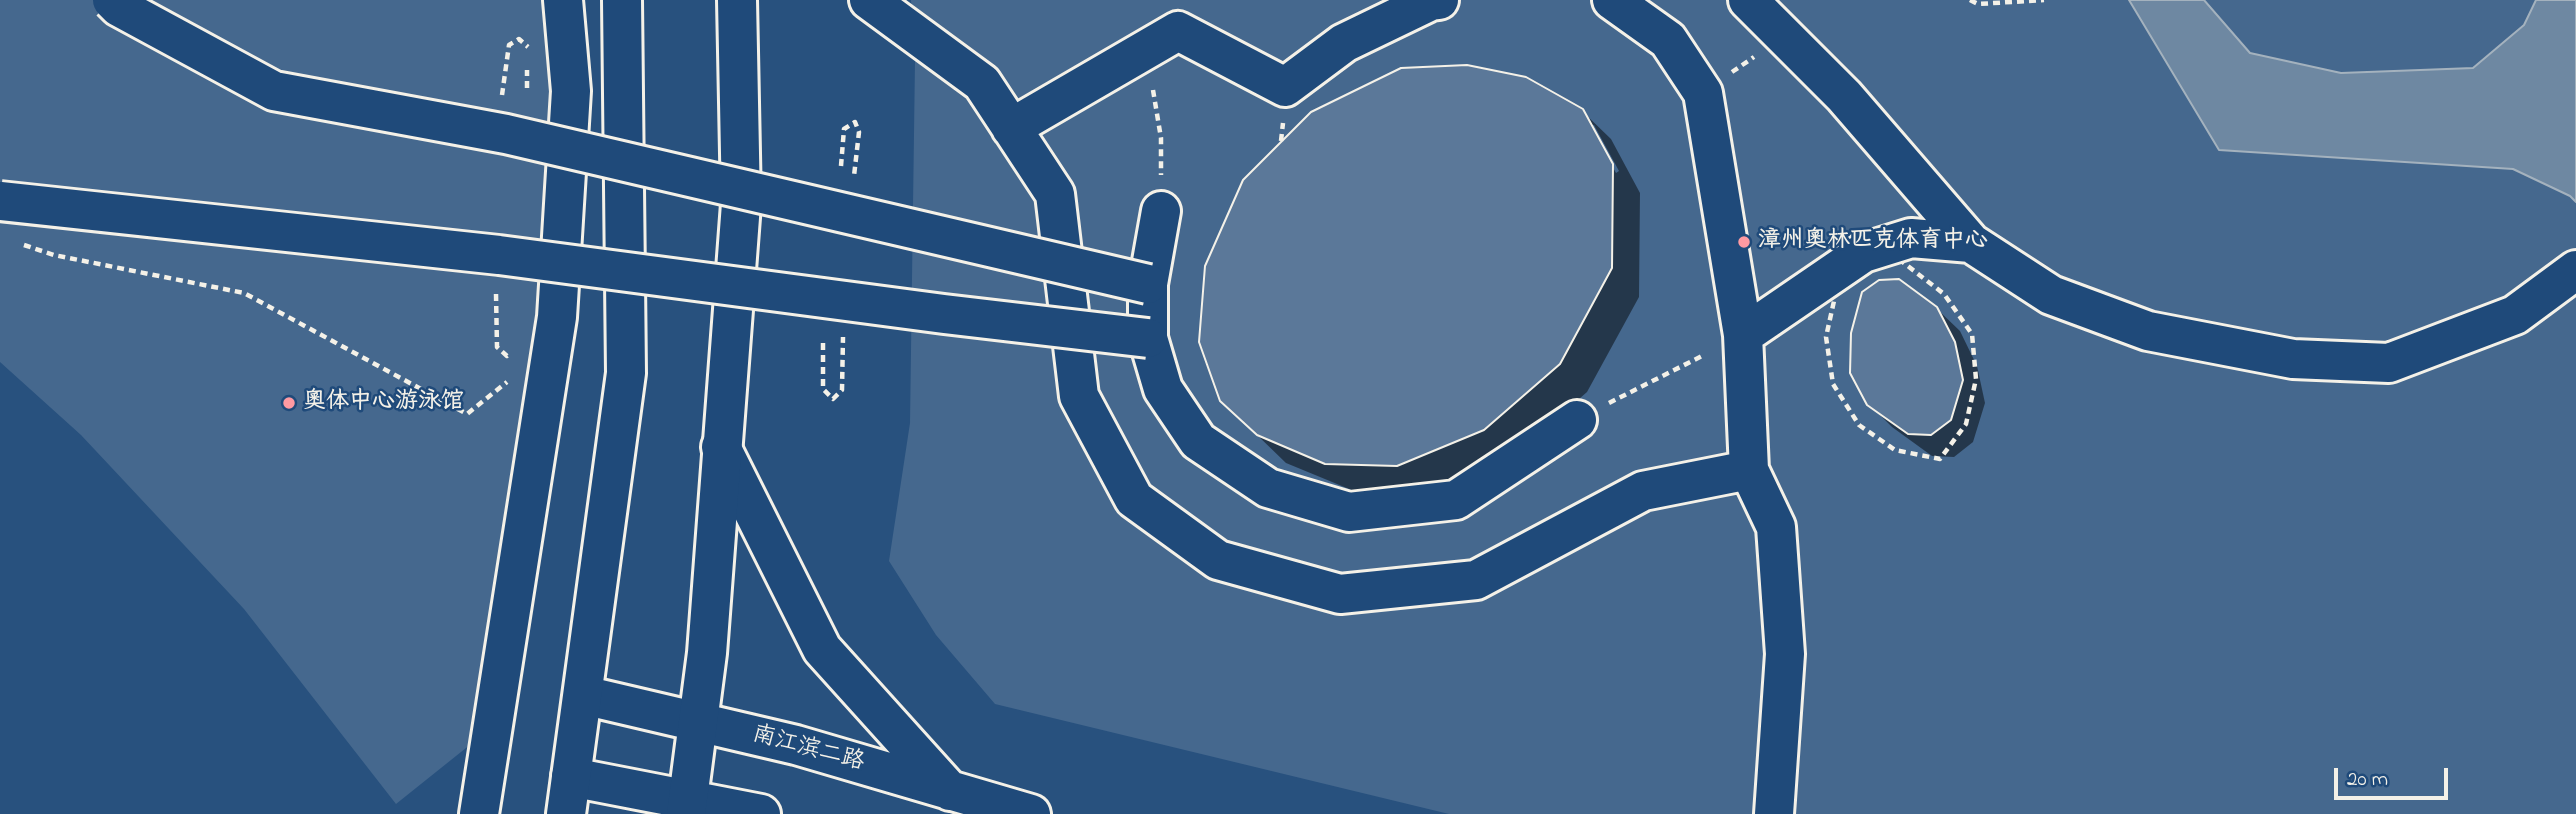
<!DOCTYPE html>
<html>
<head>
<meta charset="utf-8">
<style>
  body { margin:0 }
  #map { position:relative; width:2576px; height:814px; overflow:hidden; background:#28517e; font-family:"Indie Flower",sans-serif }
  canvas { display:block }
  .scale { position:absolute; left:2334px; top:768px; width:114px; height:32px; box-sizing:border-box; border:4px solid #f4f1e8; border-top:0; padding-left:9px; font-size:21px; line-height:24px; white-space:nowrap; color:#f4f1e8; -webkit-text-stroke:5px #1f4a7a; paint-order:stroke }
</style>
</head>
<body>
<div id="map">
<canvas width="2576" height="814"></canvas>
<div class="scale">20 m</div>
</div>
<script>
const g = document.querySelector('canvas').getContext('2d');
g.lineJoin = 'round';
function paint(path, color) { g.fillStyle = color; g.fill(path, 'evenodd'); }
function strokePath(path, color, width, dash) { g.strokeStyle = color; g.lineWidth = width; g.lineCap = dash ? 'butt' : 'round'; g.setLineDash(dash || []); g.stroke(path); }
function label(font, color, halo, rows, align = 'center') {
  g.font = font + ' "Indie Flower","LXGW WenKai TC",sans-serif'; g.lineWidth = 5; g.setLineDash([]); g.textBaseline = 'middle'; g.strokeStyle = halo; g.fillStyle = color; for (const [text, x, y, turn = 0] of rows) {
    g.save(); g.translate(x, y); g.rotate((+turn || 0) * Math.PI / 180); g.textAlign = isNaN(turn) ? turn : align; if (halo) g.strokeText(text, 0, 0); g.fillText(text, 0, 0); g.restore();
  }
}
paint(new Path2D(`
  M0,0H551L555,41L538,370L471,744L396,804L244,609L81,435L0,362Z
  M911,0H2576V814H1449L995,704L936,635L889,561L910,423L915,61Z`), '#45688e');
const water = new Path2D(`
  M2129,0H2204L2250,53L2341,73L2473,68L2524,25L2536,0H2576V202L2570,196L2513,169L2219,150Z`);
paint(water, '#6e88a2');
strokePath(water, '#a4b2be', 2);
paint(new Path2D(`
  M1582,111L1611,139L1640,193L1639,297L1587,392L1512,458L1425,493L1354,491L1286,463L1221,400ZM1590,125H1594L1619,171L1616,173Z
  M1936,308L1960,331L1977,366L1985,403L1973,442L1954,457L1932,456L1892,427L1869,404Z`), '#0007');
const building = new Path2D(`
  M1467,65L1526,77L1583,109L1613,164L1612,268L1560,364L1484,430L1397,466L1325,464L1257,435L1220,401L1199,342L1205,266L1243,180L1311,112L1401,68Z
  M1899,279L1937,307L1955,342L1963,380L1951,420L1931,435L1908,434L1867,405L1850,373L1851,333L1862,292L1879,280Z`);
paint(building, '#5b7899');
strokePath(building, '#f4f1e8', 2);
const minor = new Path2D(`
  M869,0L982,83L1055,194L1079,396L1134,499L1218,560L1340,594L1476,580L1643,491L1749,470
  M1612,0L1668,40L1703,93L1743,335L1749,470L1776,527L1785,654L1774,814
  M1748,0L1844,96L1971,243L2051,295L2148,331L2293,359L2389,363L2515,315L2576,270
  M1011,128L1178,31L1285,87L1344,43L1431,1L1439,0
  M1161,211L1148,284V338L1163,389L1198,441L1268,488L1349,512L1456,500L1577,420
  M1743,335L1863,253L1911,238L1971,243
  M721,447L822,649L950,791
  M583,695L796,745L1031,814
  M571,777L761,814
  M479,814L557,317L571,91L563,0`);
const highway = new Path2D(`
  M566,814L626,373L622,0
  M686,814L707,653L741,204L737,0`);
strokePath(minor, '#f4f1e8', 44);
strokePath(highway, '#f4f1e8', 44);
strokePath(new Path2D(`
  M1970,0L1978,4L2044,0
  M1732,72L1754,57
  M527,88V70
  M1153,90L1161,138V175
  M502,95L509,45L519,39L528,47
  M1281,141L1283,123
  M841,166L844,129L855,122L859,132L854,176
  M24,245L54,255L244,293L467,414L507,382
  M1863,253L1900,260L1944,294L1972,334L1976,379L1966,424L1940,459L1895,450L1859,425L1833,384L1826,337L1838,283Z
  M496,294L497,347L507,356L511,353
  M823,343V389L833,399L842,390L843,337
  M1609,403L1704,355`), '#f4f1e8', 4.5, [7, 5]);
strokePath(minor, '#1f4a7a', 38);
strokePath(highway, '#1f4a7a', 38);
const minorBridge = new Path2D(`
  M112,0L119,7L274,91L506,134L1148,284
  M0,201L499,255L944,314L1148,338`);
strokePath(minorBridge, '#f4f1e8', 44, []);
strokePath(minorBridge, '#1f4a7a', 38);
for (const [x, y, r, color] of [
  [1744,242,7,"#ff9aa2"],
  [289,403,7,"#ff9aa2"]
]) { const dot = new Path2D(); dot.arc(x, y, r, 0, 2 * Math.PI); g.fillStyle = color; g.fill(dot); strokePath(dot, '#1f4a7a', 2.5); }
label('bold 23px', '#f4f1e8', '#1f4a7a', [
  ["漳州奥林匹克体育中心",1758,242],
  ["奥体中心游泳馆",303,403]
], 'left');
label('23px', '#f4f1e8', '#1f4a7a', [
  ["南江滨二路",808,750,15]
]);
</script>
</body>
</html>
